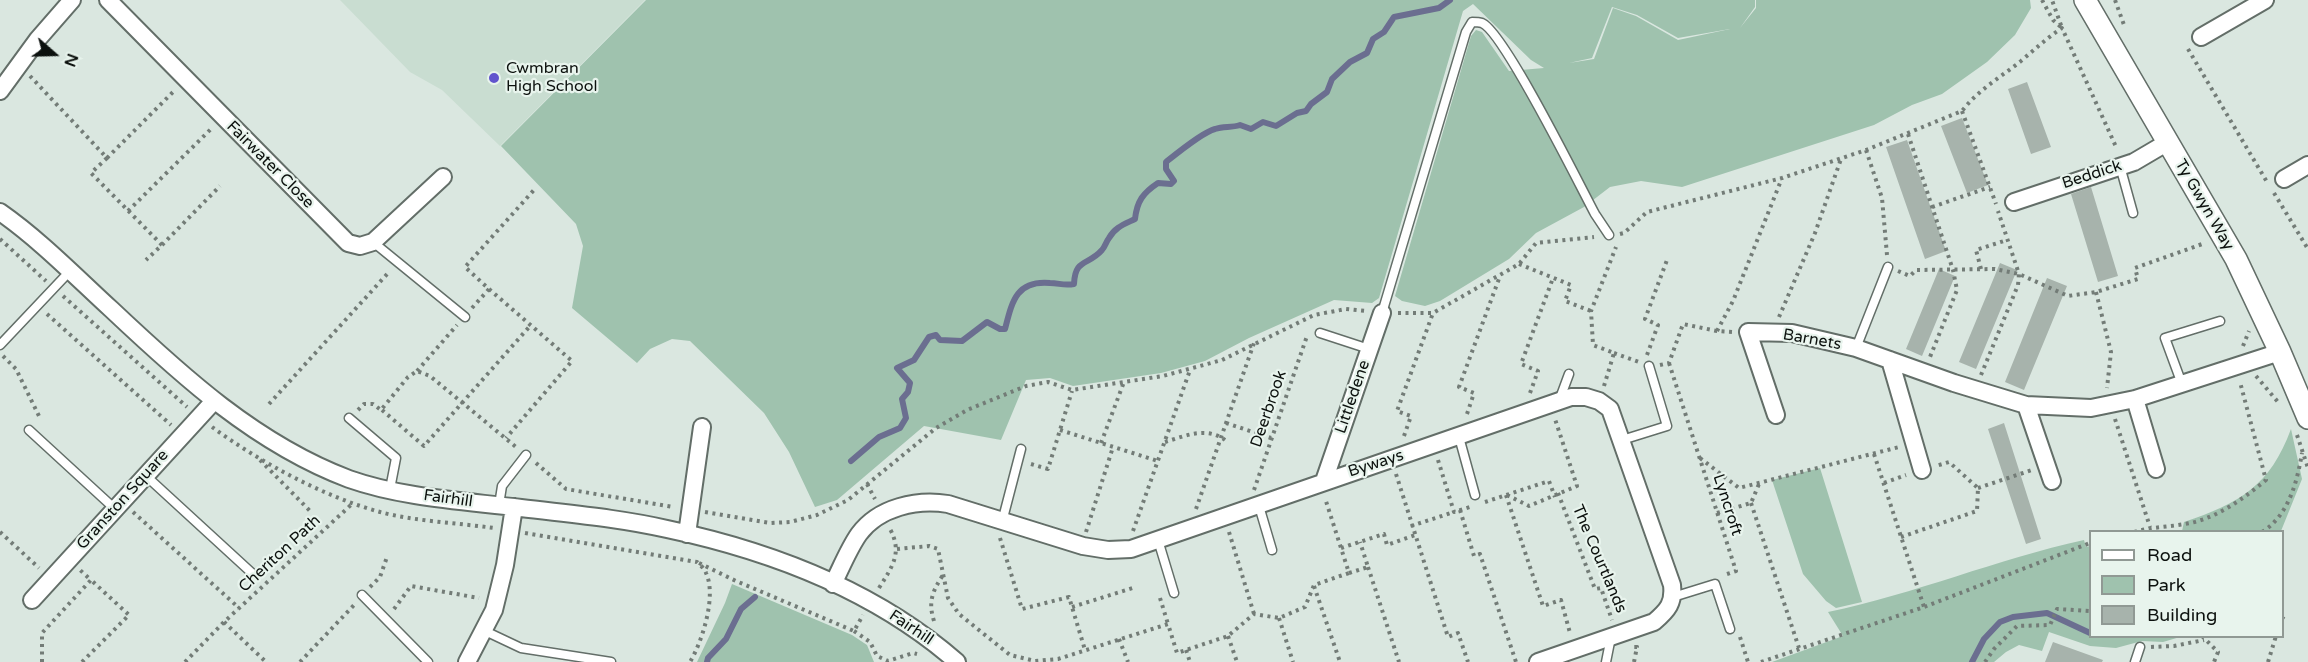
<!DOCTYPE html>
<html>
<head>
<meta charset="utf-8">
<style>
  body { margin:0 }
  #map { position:relative; width:2308px; height:662px; overflow:hidden; background:#dae7e0; font-family:"Varela Round",sans-serif }
  canvas { display:block }
  .legend { position:absolute; left:2089px; top:530px; width:195px; height:108px; box-sizing:border-box; background:#e8f4ed; border:2px solid #909994; margin:0; padding:8px 10px; list-style:none; font-size:18px; color:#0c110e }
  .legend li { display:flex; align-items:center; gap:12px; height:30px }
  .legend b { width:30px; border:2px solid #909994 }
  .north { position:absolute; left:24px; top:24px; width:60px; height:60px; -webkit-text-stroke:4px #e8f4ed; paint-order:stroke; rotate:110deg; font-size:16px; font-weight:700; line-height:24px; text-align:center; color:#0c110e }
  .north::after { content:''; display:block; margin:auto; width:21px; height:27px; background:#0c110e; clip-path:polygon(50% 0,100% 100%,50% 72%,0 100%) }
</style>
</head>
<body>
<div id="map">
<canvas width="2308" height="662"></canvas>
<ul class="legend">
<li><b style="height:8px;background:#fff"></b>Road</li>
<li><b style="height:16px;background:#9fc2ae"></b>Park</li>
<li><b style="height:16px;background:#a7b3ac"></b>Building</li>
</ul>
<div class="north">N</div>
</div>
<script>
const g = document.querySelector('canvas').getContext('2d');
g.lineJoin = 'round';
function paint(path, color) { g.fillStyle = color; g.fill(path, 'evenodd'); }
function strokePath(path, color, width, dash) { g.strokeStyle = color; g.lineWidth = width; g.lineCap = dash ? 'butt' : 'round'; g.setLineDash(dash || []); g.stroke(path); }
function label(font, color, halo, rows, align = 'center') {
  g.font = font + ' "Varela Round",sans-serif'; g.lineWidth = 4.5; g.setLineDash([]); g.textBaseline = 'middle'; g.strokeStyle = halo; g.fillStyle = color; for (const [text, x, y, turn = 0] of rows) {
    g.save(); g.translate(x, y); g.rotate((+turn || 0) * Math.PI / 180); g.textAlign = isNaN(turn) ? turn : align; if (halo) g.strokeText(text, 0, 0); g.fillText(text, 0, 0); g.restore();
  }
}
paint(new Path2D(`
  M340,0H645L500,146L442,90L410,72Z`), '#c9ddd1');
paint(new Path2D(`
  M646,0H1755V7L1740,28L1756,8V0H2030L2031,8L2015,35L1987,62L1942,94L1912,105L1874,125L1682,187L1641,181L1610,187L1584,207L1536,233L1509,259L1440,301L1425,306L1402,301L1395,296L1471,36L1476,30L1482,32L1509,71L1544,68L1531,60L1473,4L1463,11L1379,298L1372,303L1334,300L1249,338L1205,361L1161,373L1073,386L1050,378L1026,380L1001,440L924,426L837,500L815,507L789,452L764,413L690,341L672,339L650,349L637,363L572,308L583,246L576,224L501,146ZM1612,7L1637,15L1678,38L1730,29L1678,40L1636,16L1613,8L1594,59L1569,63L1592,58Z
  M2291,429L2302,479L2281,531H2182L2184,522C2240,503 2270,486 2291,429Z
  M1820,468L1862,602L1836,608L1826,601L1803,574L1772,480Z
  M2084,540L2086,547L2090,546V636L2180,637L2163,642L2142,641L2116,648L2090,646L2049,632L2042,651L2019,645L2006,652L1994,662H1772L1843,636L1828,612C1915,594 1997,559 2084,540Z
  M732,584L852,635L867,645L874,662H697L725,603Z`), '#9fc2ae');
strokePath(new Path2D(`
  M851,461L879,437L900,428L906,418L902,399L908,392L910,383L897,368L914,360L929,337L936,335L940,340L962,341L987,322L1000,329H1005C1012,302 1016,280 1050,283C1059,283 1064,286 1074,284C1075,258 1088,266 1102,250C1105,247 1106,242 1109,238C1115,227 1125,224 1135,219C1137,201 1143,193 1158,183L1171,184L1174,181L1166,169V162C1176,154 1203,132 1215,129C1224,126 1231,128 1240,125L1251,129L1263,122L1276,126L1297,113L1306,111L1311,104L1327,92L1332,79L1350,62L1367,53L1373,39L1384,32L1394,17L1439,8L1450,0
  M707,662L708,658L726,639L741,609L755,597
  M1972,662L1984,639L2000,622L2013,617L2047,613L2090,633`), '#6b6e90', 6);
paint(new Path2D(`
  M2027,82L2051,147L2031,154L2008,89Z
  M1962,118L1988,185L1967,193L1941,126Z
  M1907,140L1946,251L1925,259L1886,147Z
  M2091,187L2118,276L2098,282L2071,194Z
  M2000,263L2017,270L1976,369L1959,362Z
  M1939,269L1955,276L1922,356L1906,349Z
  M2047,278L2067,286L2024,390L2005,382Z
  M2004,423L2041,539L2026,544L1988,429Z
  M2053,642L2103,660L2102,662H2045Z`), '#a7b3ac');
const service = new Path2D(`
  M2120,166L2133,213
  M373,242L465,317
  M1382,313L1466,32L1472,22C1475,22 1479,22 1482,23C1504,32 1579,184 1595,214L1609,235
  M1320,333L1369,349
  M0,345L70,271
  M1856,348L1888,267
  M2182,384L2165,338L2220,321
  M1559,401L1569,374
  M349,418L396,458L390,489
  M29,430L115,509
  M1459,437L1475,495
  M1622,440L1667,426L1649,366
  M145,475L254,575
  M499,505L502,486L526,455
  M1259,506L1272,550
  M1002,522L1021,449
  M1158,540L1174,593
  M362,595L428,662
  M1673,597L1715,584L1730,629
  M485,631L521,648L611,662
  M1606,662L1611,637
  M2135,662L2140,647`);
const minor = new Path2D(`
  M108,0L348,243L360,246L373,242L443,177
  M2201,37L2265,0
  M0,91L38,39L72,0
  M2284,179L2308,165
  M2014,202L2134,162L2168,142
  M0,212C40,240 75,276 111,309C182,376 256,444 349,479C403,498 465,501 521,508C570,514 619,518 667,529C771,551 876,591 957,662
  M1890,360L1922,470
  M2135,399L2156,469
  M2026,405L2052,481
  M1776,415L1748,332L1792,333L1856,348L1954,383L2026,405L2091,408L2135,399L2280,352
  M1324,481L1382,313
  M687,534L702,427
  M833,584C841,568 849,548 859,534C879,507 917,499 948,504L1083,546L1108,550L1131,549L1571,397H1586L1599,401L1610,409L1672,585C1674,603 1668,610 1654,622L1538,662
  M32,600L214,401
  M467,662L494,610L505,565L514,507`);
const tertiary = new Path2D(`
  M2085,0L2236,259L2280,352L2308,418`);
strokePath(service, '#636e68', 11);
strokePath(minor, '#636e68', 20);
strokePath(tertiary, '#636e68', 24);
strokePath(new Path2D(`
  M2042,0L2053,20L2062,28L2052,0
  M2115,0L2124,25
  M2188,49L2267,182
  M30,76L107,158L91,173L162,245L146,260
  M1962,111L1996,204
  M1908,134L1953,270L1957,290L1930,357
  M1866,150L1882,198L1887,255
  M107,158L174,91
  M2274,193L2308,249
  M1932,207L1990,187
  M128,211L213,127
  M1620,234L1624,233L1647,212L1782,178L1866,150L1962,111C1978,90 2001,77 2021,61C2035,49 2047,38 2062,28L2117,149
  M0,239L46,281
  M162,245L220,186
  M1519,264L1571,285L1565,301L1591,311
  M1981,269L1976,250L2007,240
  M1898,271L1910,276L1916,270L1995,269L2019,274L2068,296L2096,292L2138,279L2135,268L2205,243
  M489,289L572,361L506,438
  M2096,292L2111,352L2107,388
  M63,296L187,407
  M472,308L489,289L465,267L534,190
  M1398,313H1433L1519,264L1536,243L1594,237
  M47,314L171,425
  M1779,317L1815,233L1841,159
  M1732,332L1717,331L1733,301L1782,178
  M2243,346L2249,331
  M1614,353L1639,362
  M1647,355L1658,325L1645,319L1667,260
  M3,356L16,369L39,416
  M1669,363L1736,571L1724,575
  M1660,365L1669,363L1683,324L1717,331
  M417,371L457,325
  M1981,375L2018,285L2019,274L1998,211
  M2256,376L2278,402
  M1604,386L1614,353L1593,345L1591,311L1616,247
  M1530,393L1538,371L1521,364L1553,278
  M269,404L389,272
  M358,410L364,404H373L381,410L408,377L417,371L430,376L516,447
  M382,410L424,446L530,326
  M1467,414L1474,393L1459,387L1500,276
  M2115,419L2150,527
  M1226,423L1271,438
  M212,427C260,462 322,496 380,512C413,521 458,523 494,528
  M1060,430L1158,461
  M2297,435L2308,468
  M1404,436L1411,416L1397,411L1433,313
  M1165,442C1185,436 1206,426 1225,440
  M1101,443L1124,382
  M1874,454L1924,607
  M1700,458L1739,488L1899,447
  M260,460L312,513
  M1438,460L1454,512L1470,507
  M536,463L566,489L673,507
  M1031,464L1048,469L1072,391
  M1396,474L1448,637L1458,633L1468,662
  M1884,483L1906,475
  M867,484L875,499
  M1978,488L2032,470
  M1254,490L1307,336
  M1558,493L1595,589L1601,588L1612,620
  M1506,495L1543,606L1561,600L1570,633
  M1507,495L1529,506L1577,486L1555,419
  M1485,502L1549,481L1555,497
  M1751,503L1799,648
  M1196,509L1254,343
  M1460,510L1474,556L1480,554L1516,662
  M133,512L239,608
  M705,512L770,523L790,522L817,515L848,500L936,428L967,410L1026,386L1048,382L1072,390L1163,376L1222,360L1314,315L1346,309L1366,311
  M1717,513L1751,503L1759,484
  M1411,526L1454,512
  M1133,531L1190,370
  M0,532L39,568
  M1086,532L1113,447
  M1229,532L1254,614
  M2134,532C2151,527 2168,527 2185,524C2216,519 2243,499 2266,480L2240,382
  M2262,532C2289,515 2297,482 2302,453
  M525,533L697,562C700,565 705,569 706,573C717,596 702,642 690,662
  M1901,537L1977,511L1978,488L1949,462L1936,466
  M1000,538L1022,609L1069,597L1085,650
  M1341,548L1384,534L1387,545L1415,535
  M897,549L929,546L938,549L948,598L959,614L1010,655L1035,661L1058,659L1168,624L1177,653L1228,636L1254,614L1279,618L1305,607L1314,585L1349,573L1325,498
  M699,563L736,581L854,631L863,615
  M1368,567L1399,662
  M1349,573L1368,567L1360,542
  M1314,586L1340,662
  M370,587L380,577L387,557
  M879,588C892,567 903,553 890,529
  M1160,598L1168,624
  M1072,607L1136,587
  M394,609L411,586L479,598
  M1279,618L1293,662
  M2282,619L2284,616
  M934,621C928,602 932,592 943,575
  M224,622L266,662
  M854,631L870,642L877,656L888,661L913,653L917,654
  M1228,636L1237,662
  M2202,636L2218,652L2214,662
  M1740,637L1748,662
  M1119,639L1128,662
  M2151,647L2174,646L2204,640
  M1186,650L1190,662
  M42,662V633L91,580L80,570
  M82,662L129,615L91,580
  M185,662L224,622L352,504
  M300,662L355,604
  M1634,662L1637,647H1634
  M1761,662L1924,607L2090,543
  M1985,662L1994,649L2017,626L2050,625L2057,609L2090,611
  M2268,662L2276,636`), '#737c77', 4, [3, 4.5]);
strokePath(service, '#fff', 8);
strokePath(minor, '#fff', 16);
strokePath(tertiary, '#fff', 21);
for (const [x, y, r, color] of [
  [494,78,6,"#6154cd"]
]) { const dot = new Path2D(); dot.arc(x, y, r, 0, 2 * Math.PI); g.fillStyle = color; g.fill(dot); strokePath(dot, '#e8f4ed', 2); }
label('16px', '#0c110e', '#e8f4ed', [
  ["Cwmbran",506,69],
  ["High School",506,87]
], 'left');
label('16px', '#0c110e', '#e8f4ed', [
  ["Fairwater Close",270,165,45],
  ["Beddick",2092,175,-18],
  ["Ty Gwyn Way",2204,205,60],
  ["Barnets",1812,340,10],
  ["Littledene",1353,397,-71],
  ["Deerbrook",1269,409,-71],
  ["Byways",1376,464,-18],
  ["Fairhill",448,499,8],
  ["Granston Square",123,500,-48],
  ["Lyncroft",1727,505,72],
  ["Cheriton Path",280,554,-43],
  ["The Courtlands",1599,559,67],
  ["Fairhill",911,628,34]
]);
</script>
</body>
</html>
